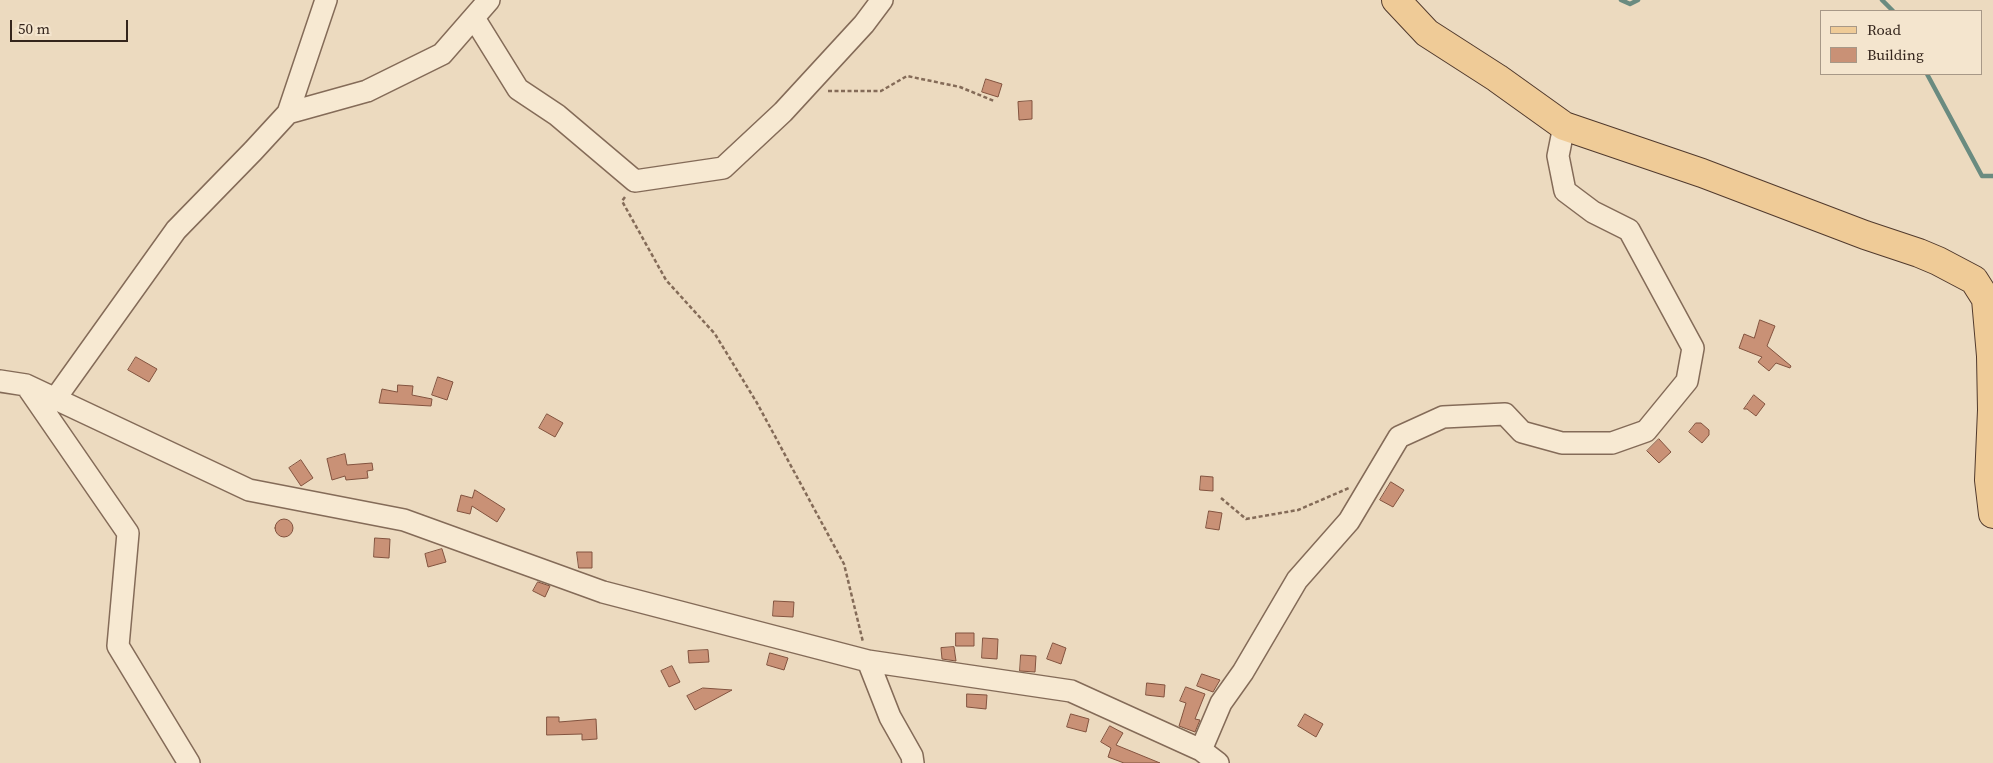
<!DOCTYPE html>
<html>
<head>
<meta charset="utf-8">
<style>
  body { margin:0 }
  #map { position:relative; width:1993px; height:763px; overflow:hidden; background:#ecdabf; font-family:"Source Serif 4",serif }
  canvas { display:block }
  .legend { position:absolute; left:1820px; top:10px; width:162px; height:65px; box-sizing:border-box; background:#f4e5ce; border:1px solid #a79887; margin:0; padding:6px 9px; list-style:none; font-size:15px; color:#34251c }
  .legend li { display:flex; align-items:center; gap:10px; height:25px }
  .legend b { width:25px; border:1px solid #a79887 }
  .scale { position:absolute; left:10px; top:20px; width:118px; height:22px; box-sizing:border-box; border:2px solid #34251c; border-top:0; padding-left:6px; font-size:15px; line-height:18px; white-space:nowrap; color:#34251c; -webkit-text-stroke:4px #f4e5ce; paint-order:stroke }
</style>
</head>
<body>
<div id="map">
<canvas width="1993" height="763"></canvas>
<ul class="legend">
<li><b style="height:6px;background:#efcb97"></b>Road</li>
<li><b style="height:14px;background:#c99176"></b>Building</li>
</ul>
<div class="scale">50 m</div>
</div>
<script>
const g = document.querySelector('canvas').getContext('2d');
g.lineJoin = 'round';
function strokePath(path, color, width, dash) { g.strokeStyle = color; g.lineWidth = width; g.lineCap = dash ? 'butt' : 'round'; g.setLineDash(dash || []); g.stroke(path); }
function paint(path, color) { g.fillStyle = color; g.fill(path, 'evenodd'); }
strokePath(new Path2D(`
  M1621,0L1630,4L1638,0
  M1882,0L1893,11
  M1927,74L1982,176H1993`), '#6a8b80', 4.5);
const building = new Path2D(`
  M986,79L1002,84L998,97L982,92Z
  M1032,101V119L1019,120L1018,102Z
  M1760,320L1775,326L1767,346L1791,366L1790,368L1776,363L1769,371L1758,362L1762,357L1739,348L1744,334L1754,338Z
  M136,357L157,369L149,382L128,370Z
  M438,377L453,382L447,400L432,395Z
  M398,385L413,386L412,395L432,399L431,406L379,403L382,389L397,392Z
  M1754,395L1765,404L1756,416L1747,409H1744Z
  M547,414L563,423L555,437L539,428Z
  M1696,423H1701L1709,430V435L1702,443L1689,432Z
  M1659,439L1671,452L1659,463L1647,451Z
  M345,454L347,465L372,463L373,470L367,471L368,478L346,480L345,476L332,480L327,459Z
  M301,460L313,478L301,486L289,468Z
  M1201,476L1213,477V491L1200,490Z
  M1391,482L1404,490L1393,507L1380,500Z
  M475,490L505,509L497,522L472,506L470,514L457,511L461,495L472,498Z
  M1209,511L1222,513L1219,530L1206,528Z
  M275 528a9 9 0 1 1 18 0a9 9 0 1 1-18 0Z
  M375,538L390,539L389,558L374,557Z
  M442,549L446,562L428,567L425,554Z
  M577,552H592V568H579Z
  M538,582L550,586L545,597L533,591Z
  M774,601L794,602L793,617L773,616Z
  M956,633H974V646H956Z
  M983,638L998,639L997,659L982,658Z
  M1053,643L1066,648L1061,664L1047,659Z
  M954,647L956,661L942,659L941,648Z
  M708,650L709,662L689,663L688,651Z
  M770,653L788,658L784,670L767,665Z
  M1021,655L1036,656L1035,672L1020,671Z
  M672,666L680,682L669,687L661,671Z
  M1202,674L1220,680L1213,692L1197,686Z
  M1147,683L1165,685L1164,697L1146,695Z
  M1186,687L1205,694L1195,719L1200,720L1195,732L1179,726L1186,703L1180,701Z
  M703,688L732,690L695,710L687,696Z
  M967,694L987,695L986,709L967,707Z
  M1071,714L1089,719L1086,732L1067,727Z
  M1305,714L1323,724L1316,737L1298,726Z
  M547,717H559V722L596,719L597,739L582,740V734L547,735Z
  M1110,726L1123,733L1116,745L1160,763H1124L1108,757L1111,748L1101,742Z`);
paint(building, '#c99176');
strokePath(building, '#82533f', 1);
const minor = new Path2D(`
  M474,18L518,89L557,115L635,181L723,168L783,112L864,24L882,0
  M288,113L367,91L442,54L489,0
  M0,381L26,385L249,490L404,520L603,592L868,661L1071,691L1201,750L1218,763
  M26,385L128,533L118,646L189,763
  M55,399L176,230L253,151L288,113L326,0
  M868,661L890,717L912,756L913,763
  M1201,750L1221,703L1243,672L1297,580L1349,521L1399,437L1443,417L1505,414L1522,432L1562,443H1612L1646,431L1687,381L1693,348L1629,230L1593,212L1565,191L1558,156L1564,126`);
const major = new Path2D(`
  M1396,0L1427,33L1497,78L1564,126L1702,173L1865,235L1919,253L1938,261L1974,280L1986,299L1991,356L1992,410L1989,480L1993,514`);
strokePath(minor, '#846b58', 24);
strokePath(major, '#513a2d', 30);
strokePath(new Path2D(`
  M828,91H881L907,76L960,87L994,101
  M625,197L622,201L666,280L715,334L757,403L844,564L863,642
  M1221,498L1246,519L1298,510L1349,488`), '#846b58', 2.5, [4, 2.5]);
strokePath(minor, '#f7e9d2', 21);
strokePath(major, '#efcb97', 28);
</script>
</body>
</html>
